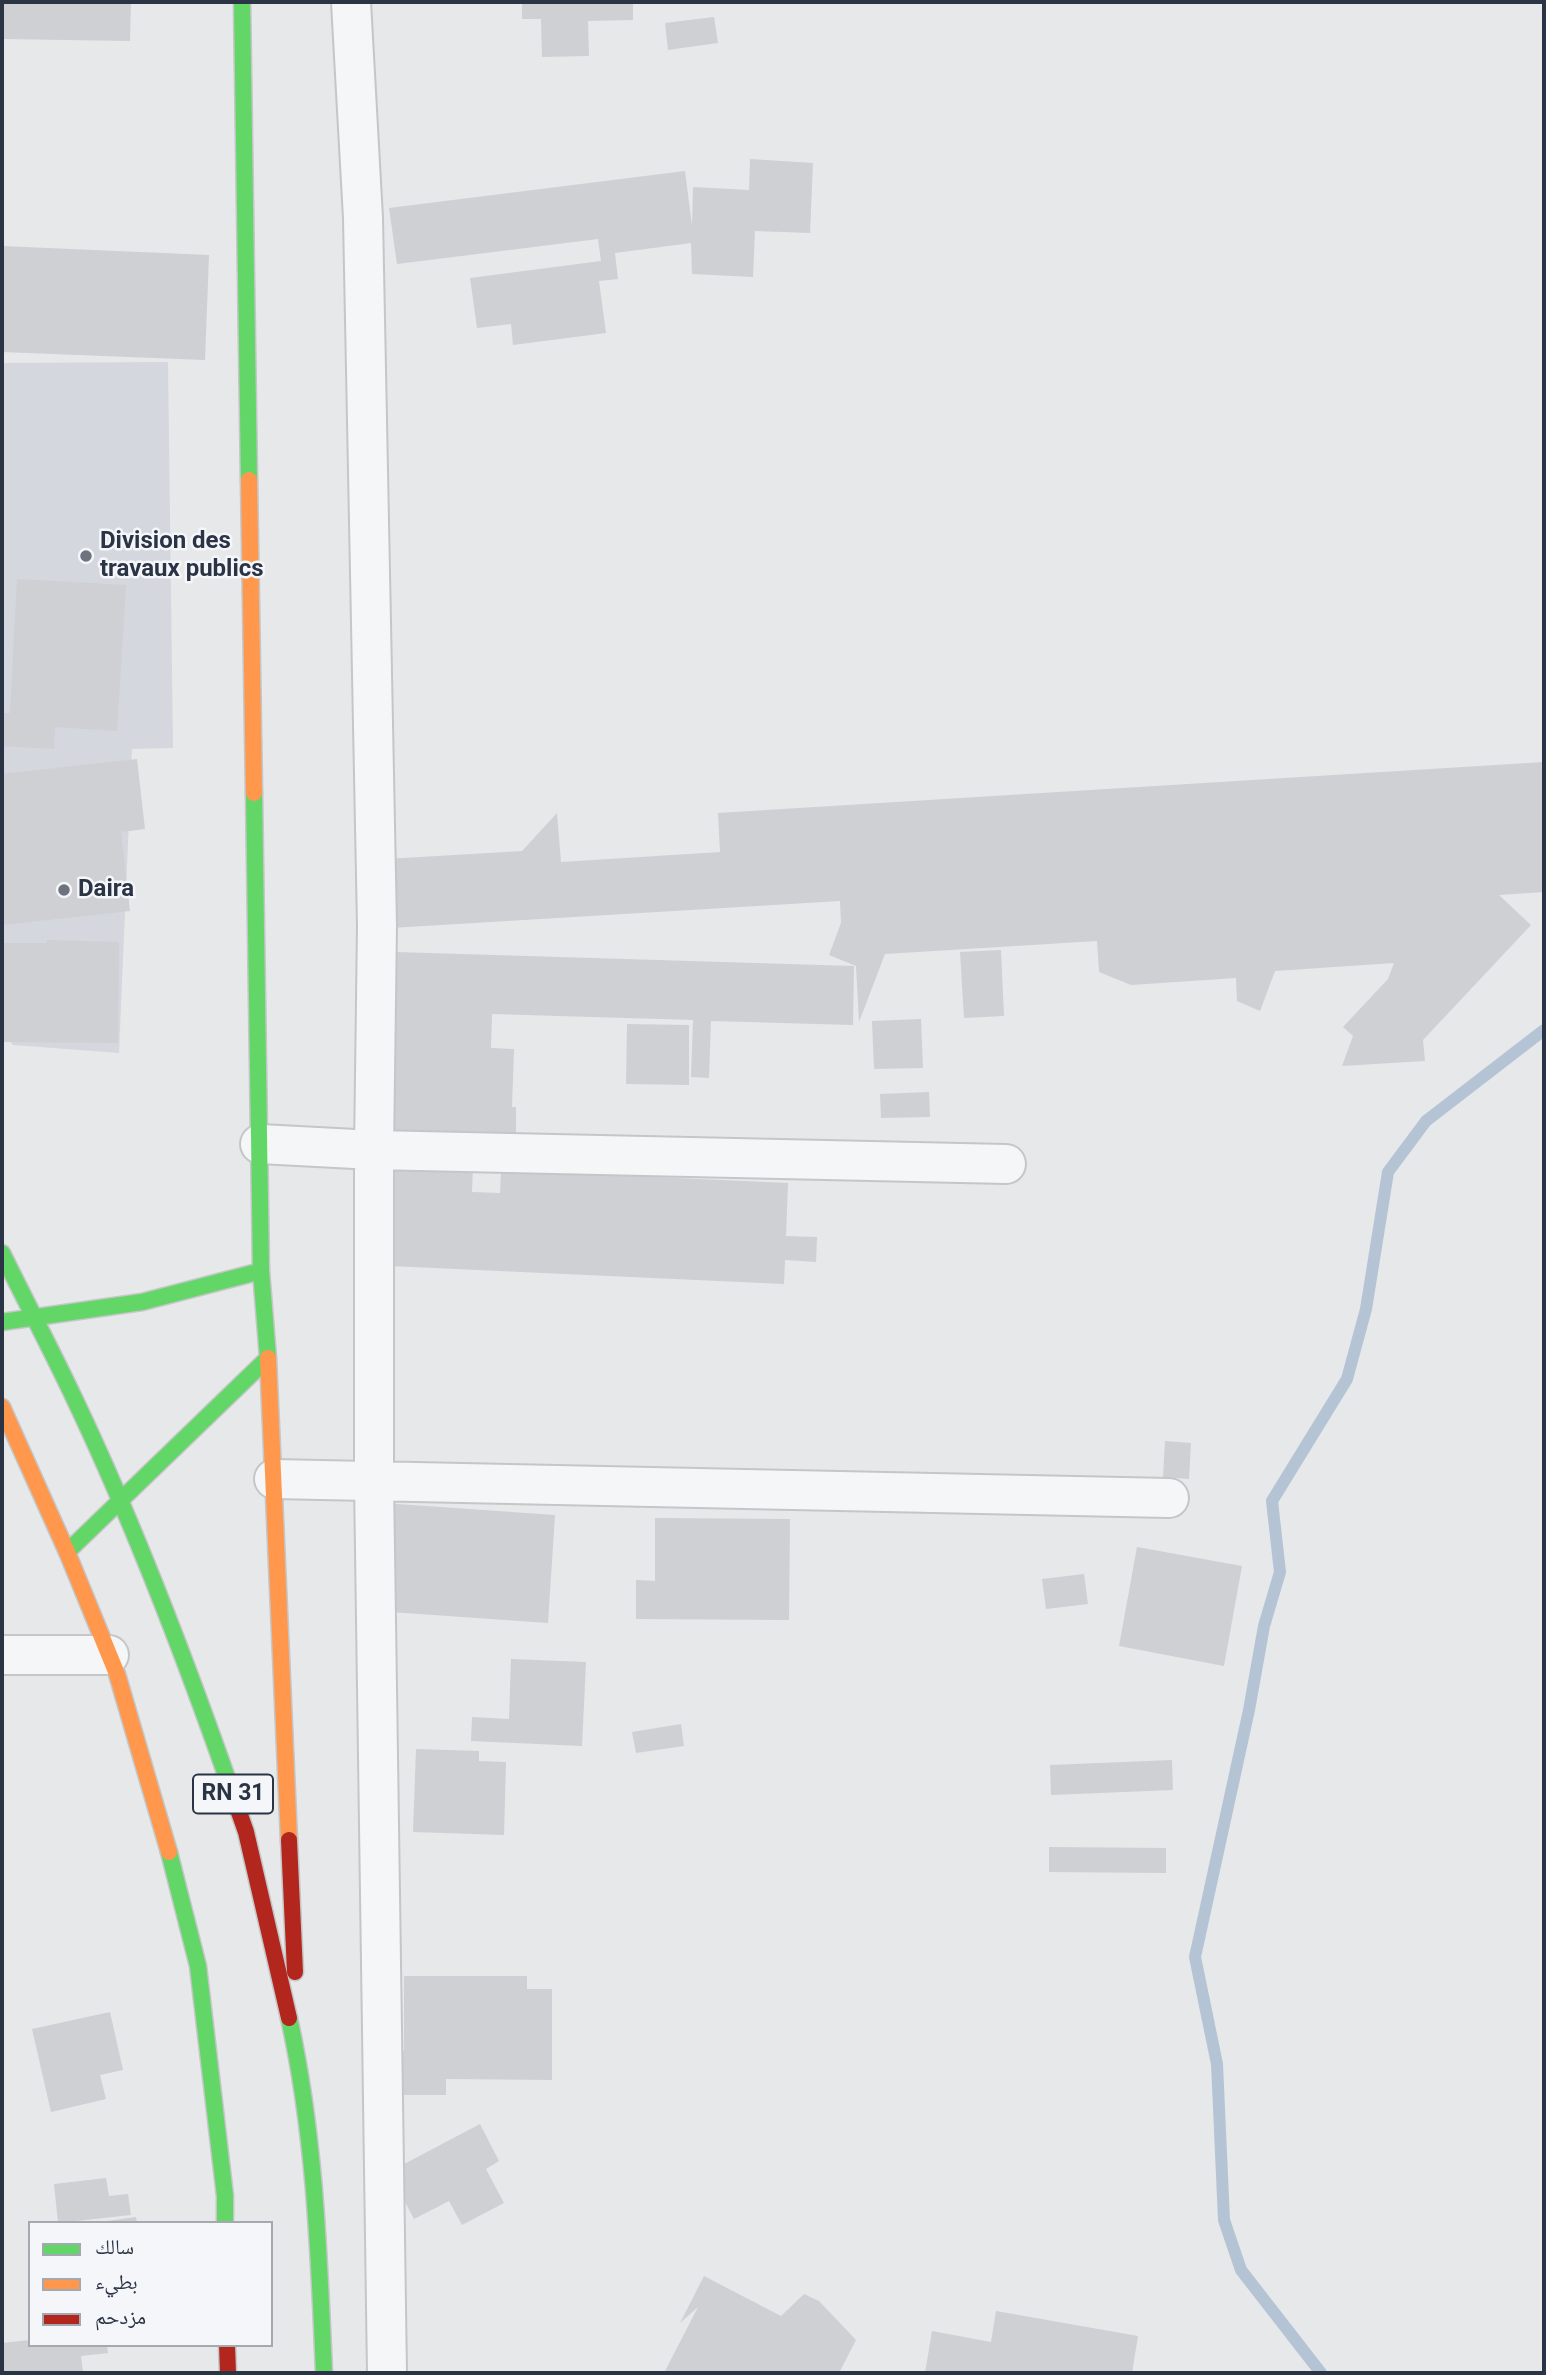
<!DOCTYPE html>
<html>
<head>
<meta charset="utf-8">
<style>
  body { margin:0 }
  #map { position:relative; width:1546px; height:2375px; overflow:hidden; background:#e6e8ea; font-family:Roboto,"Noto Naskh Arabic",sans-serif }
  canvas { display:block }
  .frame { position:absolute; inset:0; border:4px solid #2b3445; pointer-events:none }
  .legend { position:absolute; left:28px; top:2221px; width:245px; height:126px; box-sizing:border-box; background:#f4f6f9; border:2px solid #a4a8b1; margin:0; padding:9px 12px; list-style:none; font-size:21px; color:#2b3445 }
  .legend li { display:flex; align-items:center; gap:14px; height:35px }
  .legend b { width:35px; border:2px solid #a4a8b1 }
</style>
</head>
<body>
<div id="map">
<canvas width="1546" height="2375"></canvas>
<div class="frame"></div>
<ul class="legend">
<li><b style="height:9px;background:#63d668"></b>سالك</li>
<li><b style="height:9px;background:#ff974d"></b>بطيء</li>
<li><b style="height:9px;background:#b3261e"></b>مزدحم</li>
</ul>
</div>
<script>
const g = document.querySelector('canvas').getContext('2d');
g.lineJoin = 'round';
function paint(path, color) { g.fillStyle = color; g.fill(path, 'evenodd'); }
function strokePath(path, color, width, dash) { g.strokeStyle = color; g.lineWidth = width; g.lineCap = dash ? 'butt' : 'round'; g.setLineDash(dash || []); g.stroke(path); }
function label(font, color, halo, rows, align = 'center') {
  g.font = font + ' Roboto,sans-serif'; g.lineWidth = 5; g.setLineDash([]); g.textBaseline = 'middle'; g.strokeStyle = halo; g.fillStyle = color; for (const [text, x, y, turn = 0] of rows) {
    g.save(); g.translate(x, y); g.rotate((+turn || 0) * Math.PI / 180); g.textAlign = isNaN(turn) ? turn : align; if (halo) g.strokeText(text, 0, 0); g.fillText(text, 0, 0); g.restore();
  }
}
paint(new Path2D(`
  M168,362L173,748L132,749L119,1053L13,1045L2,1031V363Z`), '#d4d7dd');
strokePath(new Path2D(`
  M1321,2373L1241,2270L1224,2220L1217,2064L1195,1957L1249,1710L1264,1626L1280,1572L1272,1501L1347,1379L1366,1309L1388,1172L1426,1121L1544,1030`), '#b4c4d5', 12);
paint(new Path2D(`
  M2,2H131L130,41L2,39Z
  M522,2H633V20L588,21L589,56L542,57L541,19H522Z
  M714,17L718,43L668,50L665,23Z
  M750,159L813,163L810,233L755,231L753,277L692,274L691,243L615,253L618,279L599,281L606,333L513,345L511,324L477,328L470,278L601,261L598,239L397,264L389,208L685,171L692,226L693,187L749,190Z
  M2,246L209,255L205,360L2,352Z
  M17,579L126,585L117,731L55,727L54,749L2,746V713H10Z
  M137,759L145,829L121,832L130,911L2,925V774Z
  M1544,762V892L1499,895L1531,925L1423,1040L1425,1061L1342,1066L1353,1036L1343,1027L1388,979L1394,963L1275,971L1260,1011L1237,1001L1236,978L1131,985L1099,972L1097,941L885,954L859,1022L856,966L829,955L841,923L840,901L391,928L386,859L522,851L557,813L561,862L720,852L718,813Z
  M47,940L119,942L118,1043L2,1042V943H47Z
  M1001,950L1004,1016L964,1018L960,952Z
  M396,952L854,966L853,1025L711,1021L709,1078L691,1077L693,1020L492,1014L491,1048L514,1049L512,1107H516V1136L392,1132Z
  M921,1019L923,1068L874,1069L872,1021Z
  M627,1024L689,1025V1085L626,1084Z
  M929,1092L930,1117L881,1118L880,1094Z
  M395,1163L473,1166L472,1192L500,1193L501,1170L788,1183L786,1236L817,1237L816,1262L785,1260L784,1284L390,1266Z
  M1165,1441L1191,1443L1189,1479L1163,1477Z
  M383,1503L555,1515L548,1623L376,1611Z
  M655,1518L790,1519L789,1620L636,1619V1580L655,1581Z
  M1137,1547L1242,1566L1224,1666L1119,1646Z
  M1084,1574L1088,1604L1046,1609L1042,1579Z
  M511,1659L586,1662L582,1746L471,1741L472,1717L509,1719Z
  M681,1724L684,1746L636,1753L632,1732Z
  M416,1749L479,1751V1761L506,1762L504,1835L413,1832Z
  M1172,1760L1173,1790L1051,1795L1050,1765Z
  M1049,1847L1166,1848V1873L1049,1872Z
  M404,1976H527V1989H552V2080L446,2079V2095H398V2051H404Z
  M110,2012L123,2070L100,2075L106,2099L51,2112L32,2029Z
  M480,2124L499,2161L486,2169L504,2203L462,2225L449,2201L414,2219L389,2172Z
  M106,2178L109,2196L128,2194L131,2215L58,2223L54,2184Z
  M136,2217L137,2223H107V2221Z
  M704,2276L781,2316L804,2294L819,2301L856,2340L839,2373H664L698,2307L680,2323Z
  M996,2311L1138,2336L1132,2373H925L932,2331L991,2342Z
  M30,2340V2345H107L108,2353L81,2356L83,2373H2V2343Z`), '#ced0d3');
const street = new Path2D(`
  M351,2L363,218L377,926L374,1150V1482L387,2373
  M260,1144L374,1150L1006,1164
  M274,1479L1169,1498
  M2,1655H109`);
const fast = new Path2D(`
  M242,2L249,480
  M2,1253C26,1302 52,1351 75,1400C135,1526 187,1663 233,1795
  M2,1322L142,1302L261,1271
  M67,1552L268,1358L261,1271L254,793
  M169,1852L198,1966L225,2196V2223
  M289,2018C315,2135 319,2254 324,2373`);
const slow = new Path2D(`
  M249,480L254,793
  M268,1358L289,1840
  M2,1407L67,1552L117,1674L169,1852`);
const jam = new Path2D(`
  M233,1795L246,1832L289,2018
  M289,1840L295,1972
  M227,2345L228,2373`);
strokePath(street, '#c4c6c8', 42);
strokePath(fast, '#c4c6c8', 19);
strokePath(slow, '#c4c6c8', 19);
strokePath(jam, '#c4c6c8', 19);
strokePath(street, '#f5f6f7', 38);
strokePath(fast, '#63d668', 16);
strokePath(slow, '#ff974d', 16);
strokePath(jam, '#b3261e', 16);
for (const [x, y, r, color] of [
  [86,556,7,"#6c737f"],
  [64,890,7,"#6c737f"]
]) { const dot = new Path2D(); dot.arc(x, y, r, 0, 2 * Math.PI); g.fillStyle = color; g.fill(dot); strokePath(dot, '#f4f6f9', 2.5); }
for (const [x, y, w] of [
  [233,1794,80]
]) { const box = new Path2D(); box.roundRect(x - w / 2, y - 19.5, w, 39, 5); g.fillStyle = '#f4f6f9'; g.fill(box); strokePath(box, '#2b3445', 2); }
label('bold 23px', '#2b3445', null, [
  ["RN 31",233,1794]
]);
label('bold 24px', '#2b3445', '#f4f6f9', [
  ["Division des",100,542],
  ["travaux publics",100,570],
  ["Daira",78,890]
], 'left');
</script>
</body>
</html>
